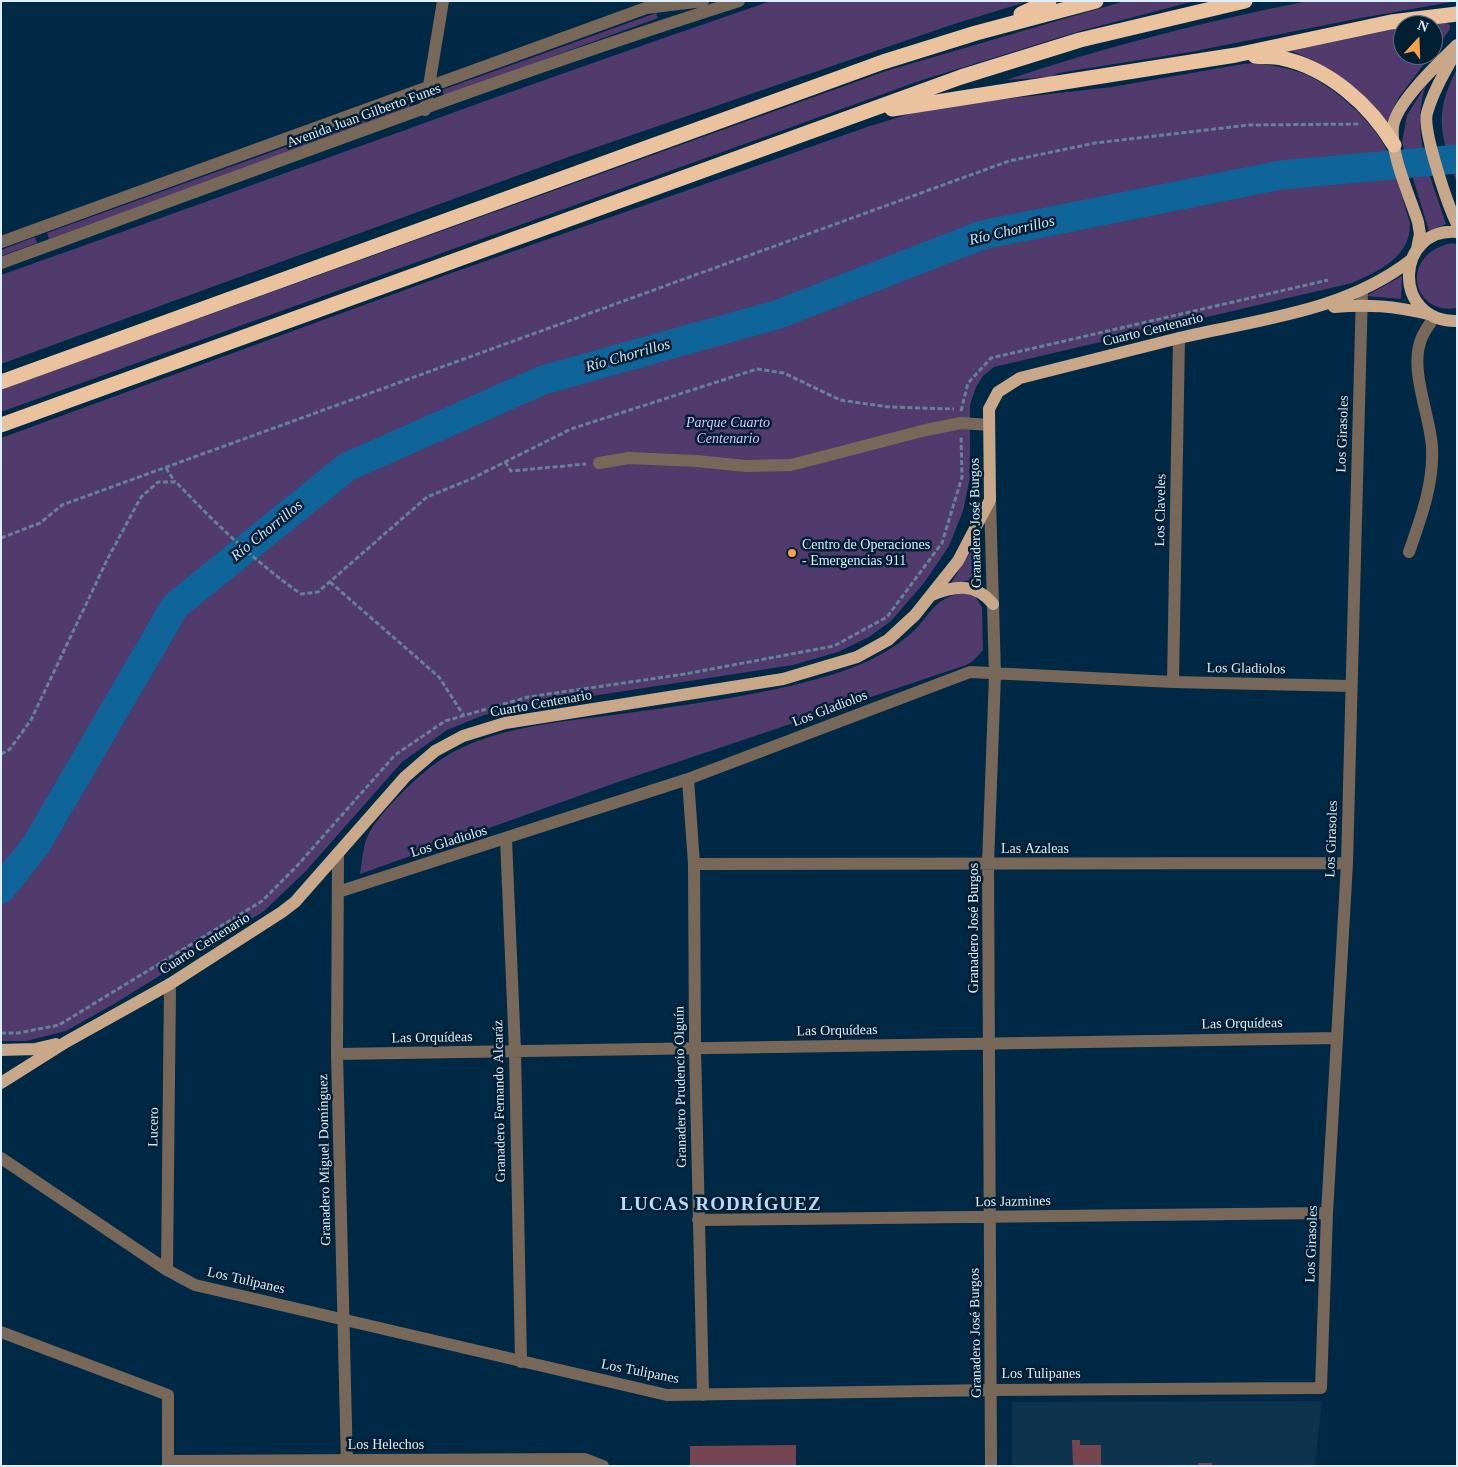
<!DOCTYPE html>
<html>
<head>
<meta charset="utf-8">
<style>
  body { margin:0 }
  #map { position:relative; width:1458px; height:1467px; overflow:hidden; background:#002945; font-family:"Times New Roman",serif }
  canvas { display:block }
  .frame { position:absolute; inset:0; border:2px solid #ddeefc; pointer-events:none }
  .north { position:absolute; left:1393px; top:15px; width:50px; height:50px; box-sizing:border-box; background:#021f34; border:1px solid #5a7284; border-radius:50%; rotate:20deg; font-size:14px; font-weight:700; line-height:20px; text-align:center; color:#ddeefc }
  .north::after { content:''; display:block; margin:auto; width:18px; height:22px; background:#f7a148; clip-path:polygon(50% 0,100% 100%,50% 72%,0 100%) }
</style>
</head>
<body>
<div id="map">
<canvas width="1458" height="1467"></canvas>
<div class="frame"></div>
<div class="north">N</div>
</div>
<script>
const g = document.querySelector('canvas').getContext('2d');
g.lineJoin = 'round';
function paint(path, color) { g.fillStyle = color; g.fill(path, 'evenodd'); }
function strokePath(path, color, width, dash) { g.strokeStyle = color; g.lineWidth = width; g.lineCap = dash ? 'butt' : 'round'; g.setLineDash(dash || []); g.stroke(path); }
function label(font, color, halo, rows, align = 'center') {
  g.font = font + ' "Times New Roman",serif'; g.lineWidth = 5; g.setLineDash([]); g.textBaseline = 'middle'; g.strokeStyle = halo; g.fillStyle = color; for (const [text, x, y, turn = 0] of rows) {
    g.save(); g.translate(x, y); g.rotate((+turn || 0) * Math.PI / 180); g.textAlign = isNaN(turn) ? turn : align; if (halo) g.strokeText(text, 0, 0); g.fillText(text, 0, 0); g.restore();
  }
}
paint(new Path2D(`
  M1322,1401L1315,1466H1012V1402Z`), '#0e334c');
paint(new Path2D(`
  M771,1H1029L951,25L574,155L1,364V275C258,184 513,89 771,1Z
  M1125,1H1195L1080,31L922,80L1,412V390L50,372L886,71Z
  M1308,1H1457L1361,18L1190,52L1058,73L1050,77L1006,80C1105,47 1206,21 1308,1Z
  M656,13L658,18L444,96L442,90Z
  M1445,22L1450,25V29L1433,53V25H1413Z
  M1403,27V55H1431L1399,97L1387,122C1362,89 1330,66 1291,51Z
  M1256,63C1272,65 1287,68 1302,73C1330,83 1374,122 1386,149C1396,173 1402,198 1410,223C1411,257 1379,271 1352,283L994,367L983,376L976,387L970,405V477L963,511L949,546L924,583L891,621L869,637L838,652L793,665L547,703L484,715L447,730L402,762L305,872L264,911L114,1004L66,1031L26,1041H1V438L443,276L870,126L916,112L970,103L1112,87L1243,64Z
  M1457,69V184C1442,136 1432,116 1457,69Z
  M1426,85C1409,132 1432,179 1446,224L1429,231L1402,142L1407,115Z
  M413,101L409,108L49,239L47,233Z
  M35,237L37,243L1,256V250Z
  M1452,243L1457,244V308C1412,316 1398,254 1452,243Z
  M1402,276L1401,299L1366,296Z
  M978,540L983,582L972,580L951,583Z
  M966,591L975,596L982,607L983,650L973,661L966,665L618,782L360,874C362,862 363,844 369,833C385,806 430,762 459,749C506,726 562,722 613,715C685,705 761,696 831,675C860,666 885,655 908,636C934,614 928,601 966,591Z`), '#513a6c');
strokePath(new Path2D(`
  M1,889L36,845L175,606L347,467L543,380L779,314L982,235L1281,175L1457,159`), '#0f6499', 29);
paint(new Path2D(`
  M1072,1440H1080V1445H1101V1466H1073Z
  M796,1445V1466H690V1446Z
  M1198,1463H1212V1466H1198Z`), '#754551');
strokePath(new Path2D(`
  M1433,43L1442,32
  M961,411L968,383L991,358L1328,280
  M505,462L511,471L586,464
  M166,468L175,482
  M1,538L40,523L62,505L1009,161L1095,143L1249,125L1361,124
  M330,582L439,677L464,716
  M1,754L10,749L31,720L108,558L141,497L158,482H176C215,523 254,561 301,594L318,592L427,497L471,479L571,429L757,369L784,373L840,400L889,407L954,409
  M1,1033H18L59,1025L262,901L296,867L395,755L445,721L528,697L685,674L834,646L887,617L942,543L962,477L961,435`), '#648298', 3, [5, 2.5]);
strokePath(new Path2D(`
  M425,110L443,1
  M1,242L646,8L703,1
  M1,263C246,174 490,80 739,1
  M599,463L629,458L697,461L746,466L791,465L926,430L961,423L989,425
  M990,500L995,675L988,864L991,1466
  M1409,552C1421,518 1434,483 1432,447C1430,414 1408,368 1422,337C1425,330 1430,324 1434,317
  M1173,682L1179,338
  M688,779L694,864L695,1048L703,1395
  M506,839L515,1051L521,1362
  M338,853L337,1054L347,1466
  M694,864L1347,863
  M338,892L688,779L970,672L1173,682L1351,686
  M337,1054L1337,1038
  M1,1158L167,1270L195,1285L667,1395L992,1390L1321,1388L1327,1213L1347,863L1362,291
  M698,1220L1327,1213
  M167,1270L170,984
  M1,1332L168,1395V1466
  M168,1461L585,1459L603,1466`), '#786859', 12);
strokePath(new Path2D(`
  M1457,50C1446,70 1433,91 1427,113C1422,130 1448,206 1457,224
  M1457,232C1395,227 1391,322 1457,321
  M1417,249L1420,234L1418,222C1410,197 1387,147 1394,122C1401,98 1439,63 1457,45
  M1334,307C1368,304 1394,306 1428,314
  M932,595C955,585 976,583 993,604
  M1,1050L35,1049L56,1044
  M1,1083L66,1042L170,984L282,912L295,902L405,777L435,751L463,736L505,723L783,679L857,657L888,640L915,615L958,561L990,500L989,409L998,392L1020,378C1073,365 1126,351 1179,338C1259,319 1344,312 1411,260`), '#c9a88a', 12);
strokePath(new Path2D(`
  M1021,14L1049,1
  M1255,56C1263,57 1273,56 1281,58C1329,68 1370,105 1394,145
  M892,109L1236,55L1391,22L1457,14
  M1,382L883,62L976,33L1096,1
  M1,425L961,77L1080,40L1245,1`), '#eac29d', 15);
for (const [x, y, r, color] of [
  [792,553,5,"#f7a148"]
]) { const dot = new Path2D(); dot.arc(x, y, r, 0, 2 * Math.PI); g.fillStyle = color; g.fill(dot); strokePath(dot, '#021f34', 2); }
label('14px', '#ddeefc', '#021f34', [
  ["Avenida Juan Gilberto Funes",364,116,-20],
  ["Cuarto Centenario",1153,330,-14],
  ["Los Girasoles",1343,434,-88],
  ["Los Claveles",1161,510,-89],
  ["Granadero José Burgos",976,523,-91],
  ["Los Gladiolos",1246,669,1],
  ["Cuarto Centenario",541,704,-10],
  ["Los Gladiolos",830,709,-21],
  ["Los Girasoles",1332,839,-88],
  ["Los Gladiolos",449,842,-17],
  ["Las Azaleas",1035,849],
  ["Granadero José Burgos",974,928,-90],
  ["Cuarto Centenario",205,944,-32],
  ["Las Orquídeas",1242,1024,-1],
  ["Las Orquídeas",837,1031,-1],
  ["Las Orquídeas",432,1038,-1],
  ["Granadero Prudencio Olguín",681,1087,-91],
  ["Granadero Fernando Alcaráz",500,1101,-91],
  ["Lucero",154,1127,-89],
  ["Granadero Miguel Domínguez",325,1160,-91],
  ["Los Jazmines",1013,1202,-1],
  ["Los Girasoles",1312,1244,-88],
  ["Los Tulipanes",246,1281,13],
  ["Granadero José Burgos",976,1333,-91],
  ["Los Tulipanes",640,1372,11],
  ["Los Tulipanes",1041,1374],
  ["Los Helechos",386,1445]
]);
label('italic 14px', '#dcc3fe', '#021f34', [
  ["Parque Cuarto",728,423],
  ["Centenario",728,439]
]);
label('14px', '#ddeefc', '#021f34', [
  ["Centro de Operaciones",802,545],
  ["- Emergencias 911",802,561]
], 'left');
label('italic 15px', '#d1e3f2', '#021f34', [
  ["Río Chorrillos",1012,231,-13],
  ["Río Chorrillos",628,356,-16],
  ["Río Chorrillos",267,531,-39]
]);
g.letterSpacing = '1px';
label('bold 19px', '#b9dbf7', '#021f34', [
  ["LUCAS RODRÍGUEZ",721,1205]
]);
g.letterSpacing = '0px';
</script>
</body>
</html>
